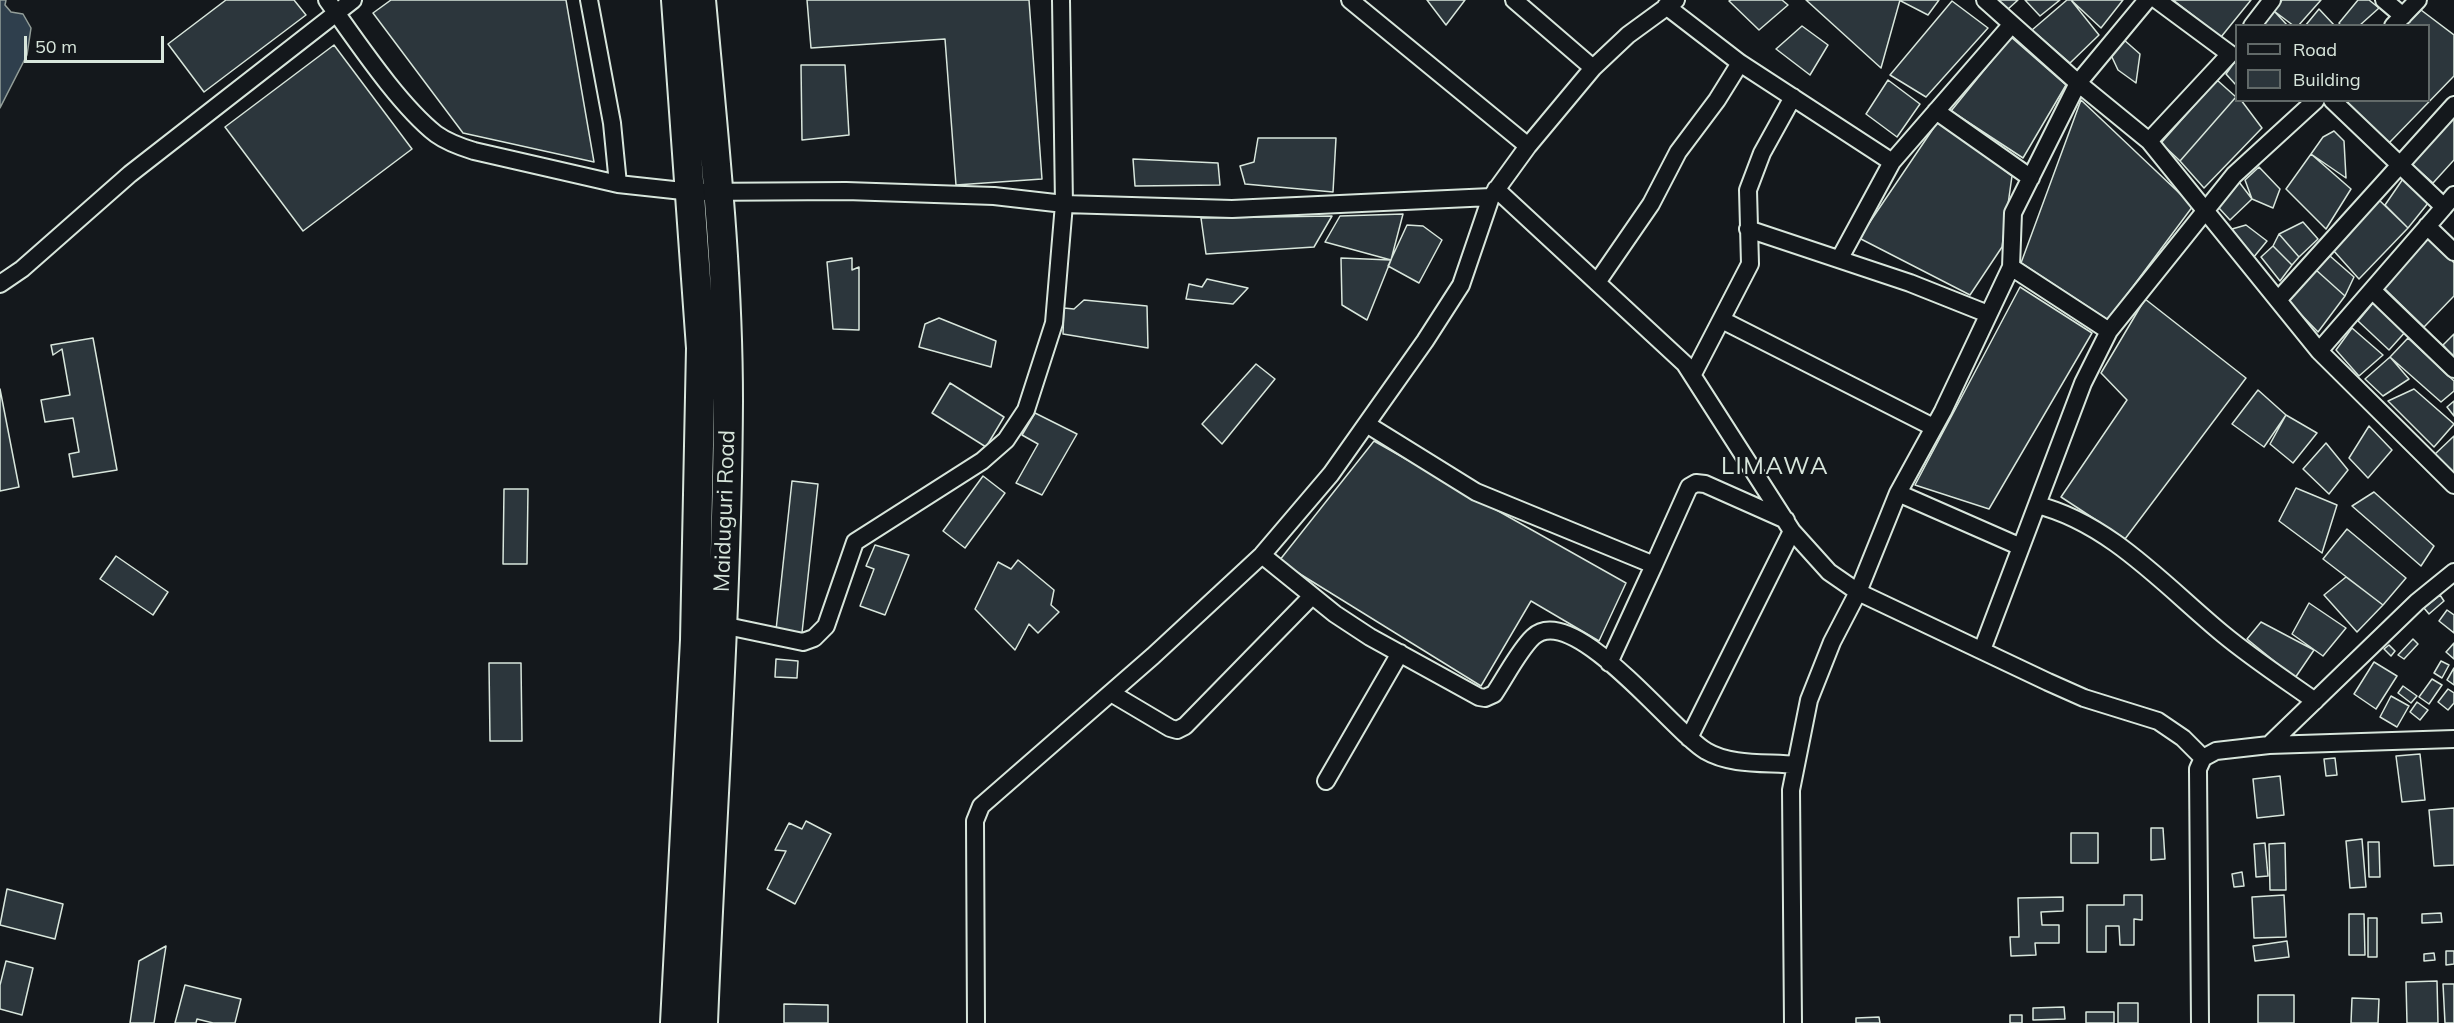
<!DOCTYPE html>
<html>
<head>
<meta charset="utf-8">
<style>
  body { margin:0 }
  #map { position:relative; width:2454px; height:1023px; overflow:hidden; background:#14181c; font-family:Mulish,sans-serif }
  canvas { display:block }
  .legend { position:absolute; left:2235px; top:24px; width:195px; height:78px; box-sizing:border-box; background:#14181c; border:2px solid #626a69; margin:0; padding:8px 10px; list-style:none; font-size:18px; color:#d8e6dc }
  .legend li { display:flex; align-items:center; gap:12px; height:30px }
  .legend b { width:30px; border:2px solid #626a69 }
  .scale { position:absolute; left:24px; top:36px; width:140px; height:27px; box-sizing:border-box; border:3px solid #d8e6dc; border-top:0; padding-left:8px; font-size:18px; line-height:21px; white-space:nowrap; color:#d8e6dc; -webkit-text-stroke:4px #14181c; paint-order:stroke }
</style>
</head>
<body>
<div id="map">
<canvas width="2454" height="1023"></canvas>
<ul class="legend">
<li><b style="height:8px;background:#14181c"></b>Road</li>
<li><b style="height:16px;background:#2c363c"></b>Building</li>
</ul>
<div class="scale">50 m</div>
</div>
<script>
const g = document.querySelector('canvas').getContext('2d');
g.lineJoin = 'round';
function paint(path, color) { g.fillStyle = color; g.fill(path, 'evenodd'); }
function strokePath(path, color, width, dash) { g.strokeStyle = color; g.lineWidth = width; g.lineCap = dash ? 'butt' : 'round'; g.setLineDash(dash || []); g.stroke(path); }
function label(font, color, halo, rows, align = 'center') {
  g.font = font + ' Mulish,sans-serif'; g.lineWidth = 4.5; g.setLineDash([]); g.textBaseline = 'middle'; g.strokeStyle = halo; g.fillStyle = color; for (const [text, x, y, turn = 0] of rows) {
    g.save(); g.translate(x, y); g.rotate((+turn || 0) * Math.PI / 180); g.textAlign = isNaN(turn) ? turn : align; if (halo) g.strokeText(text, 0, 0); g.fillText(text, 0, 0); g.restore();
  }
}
const water = new Path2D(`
  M0,0H6L5,5L11,12L23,14L31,28L27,55L0,108Z`);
paint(water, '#2f3f4d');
strokePath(water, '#939e99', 1.5);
const building = new Path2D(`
  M226,0H294L306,15L204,92L168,44Z
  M391,0H566L594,162L463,133L373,13Z
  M807,0H1029L1042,179L956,185L945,39L811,48Z
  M1427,0H1465L1446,25Z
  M1731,0H1782L1788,5L1759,30L1729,1Z
  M1806,0H1900L1881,68Z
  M1899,0H1939L1928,15Z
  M1996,0H2018L2007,10Z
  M2025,0H2060L2040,16Z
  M2067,0H2071L2099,35L2070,63L2032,30Z
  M2071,0H2123L2101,28Z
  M2173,0H2251L2221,37Z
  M2282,0H2321L2298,26H2294L2274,11Z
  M2358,0H2369L2379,8L2359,26H2341L2339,23Z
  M1952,1L1988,28L1926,97L1890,75Z
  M2319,9L2335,26H2305Z
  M2421,10L2454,35V76L2389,143L2345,100H2428V26H2405Z
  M2274,11L2288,26H2262Z
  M1802,26L1828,45L1810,75L1776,49Z
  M2011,37L2066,85L2023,158L1951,111Z
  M2123,39L2140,54L2136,83L2118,70L2111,55Z
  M334,45L412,149L303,231L225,127Z
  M2236,60V85L2226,74Z
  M801,65H845L849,135L802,140Z
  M1888,80L1920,104L1897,137L1866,114Z
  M2217,80L2236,97L2180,161L2161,143Z
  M2236,97V100H2241L2262,128L2204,188L2180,161Z
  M2081,100L2193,206L2108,320L2021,263Z
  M2454,110V160L2433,183L2404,157Z
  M1939,120L2012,176L2002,247L1970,295L1859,238Z
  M2334,131L2344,141L2346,178L2311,154L2323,137Z
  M1258,138H1336L1333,192L1245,184L1240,166L1254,162Z
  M2311,154L2351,189L2326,229L2286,189Z
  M1133,159L1218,163L1220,185L1135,186Z
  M2259,167L2280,189L2273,208L2252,199L2245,180Z
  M2407,173L2429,202L2408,228L2385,205Z
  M2236,178L2252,199L2230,220L2219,208Z
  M2378,199L2408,228L2359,279L2333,250Z
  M1403,214L1391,260L1325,242L1340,216Z
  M1332,216L1314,247L1206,254L1201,218Z
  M2303,222L2318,239L2299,257L2279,234Z
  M1407,225L1423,226L1442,240L1419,283L1388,266Z
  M2246,225L2267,241L2253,258L2232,229Z
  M2432,231L2454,263V296L2424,327L2384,288Z
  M2279,234L2299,257L2292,265L2273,246Z
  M2273,246L2292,265L2280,281L2261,257Z
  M2330,256L2354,277L2345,296L2316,270Z
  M852,258V270L859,267V330L833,329L827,262Z
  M1341,258L1391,260L1367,320L1342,305Z
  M2316,270L2345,296L2318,332L2288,301Z
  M1207,279L1248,288L1233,304L1186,299L1189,284L1202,287Z
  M2020,287L2092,333L1989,509L1915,485Z
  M2145,299L2246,378L2125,539L2061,497L2127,400L2101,373Z
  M1084,300L1147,306L1148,348L1063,334L1064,308L1074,309Z
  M2373,303L2407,330L2389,350L2358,321Z
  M939,318L996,341L991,367L919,347L925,324Z
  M2352,328L2383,355L2359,376L2336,350Z
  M2454,334V358L2443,345Z
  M93,338L117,470L73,477L69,454L79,452L73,418L45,422L41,400L70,395L62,349L53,355L51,345Z
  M2408,338L2454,381V391L2441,402L2390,357Z
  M2390,357L2409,379L2383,396L2365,379Z
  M1256,364L1275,379L1222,444L1202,424Z
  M950,383L1004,417L986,447L932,413Z
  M0,389L19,487L0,491Z
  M2414,389L2454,424L2434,447L2388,401Z
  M2258,390L2286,415L2264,447L2232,424Z
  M2454,401V416L2447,407Z
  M1035,413L1077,434L1042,495L1016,483L1038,444L1022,435Z
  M2286,415L2317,433L2293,463L2270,444Z
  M2369,426L2392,450L2368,478L2349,458Z
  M2454,436V475L2434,455Z
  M1374,441L1626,583L1599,641L1531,601L1481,686L1279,561Z
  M2326,443L2348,470L2329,494L2303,469Z
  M983,476L1005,493L965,548L943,531Z
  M792,481L818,484L802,633L776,630Z
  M2296,488L2337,505L2322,553L2279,521Z
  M504,489H528L527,564H503Z
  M2374,492L2434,546L2421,566L2352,506Z
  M2347,529L2406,578L2383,605L2323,559Z
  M875,545L909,555L885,615L860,606L874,569L866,566Z
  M116,556L168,592L153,615L100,579Z
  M1018,560L1054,590L1051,605L1059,612L1038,633L1029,624L1015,650L975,609L998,562L1011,569Z
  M2346,577L2383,605L2357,632L2324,595Z
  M2440,595L2444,601L2429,614L2424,608Z
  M2309,603L2346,628L2323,656L2292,634Z
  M2447,610L2454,615V633L2439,621Z
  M2261,622L2314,650L2295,678L2247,639Z
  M2413,639L2418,644L2404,659L2398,655Z
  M2454,643V659L2446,652Z
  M2389,645L2395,651L2391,656L2384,649Z
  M776,659L798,661L797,678L775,677Z
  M2441,661L2449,665L2442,678L2434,673Z
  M2374,662L2397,676L2376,709L2354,694Z
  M489,663H521L522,741H490Z
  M2454,668V685L2447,680Z
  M2432,679L2442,685L2429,704L2419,697Z
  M2403,686L2417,696L2411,703L2398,693Z
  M2448,689L2454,693V703L2448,710L2438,702Z
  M2391,696L2409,706L2397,727L2380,717Z
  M2417,702L2428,710L2420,720L2410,712Z
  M2420,754L2425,800L2402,802L2396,756Z
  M2335,758L2337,775L2326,776L2324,759Z
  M2280,776L2284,815L2257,818L2253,779Z
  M2454,808V865L2434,866L2429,810Z
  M806,821L831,834L795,904L767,889L786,851L775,850L789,823L802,829Z
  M2151,828H2163L2165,859L2151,860Z
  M2071,833H2098V863H2071Z
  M2362,839L2366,887L2350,888L2346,841Z
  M2368,842H2379L2380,877H2369Z
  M2265,843L2268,876L2256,877L2254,844Z
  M2285,843L2286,890H2270L2269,844Z
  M2242,872L2244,886L2234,887L2232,874Z
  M7,889L63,904L55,939L0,925Z
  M2124,895H2142V920L2134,919V945H2120L2119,926H2106V952H2087V905H2124Z
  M2284,895L2286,937L2254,938L2252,897Z
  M2063,897V911L2041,912L2042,925H2059V943H2035L2036,955L2011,956L2010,937H2019L2018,898Z
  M2441,913L2442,922L2422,923V914Z
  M2349,914H2364L2365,955H2349Z
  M2368,918H2377V957H2368Z
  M2287,941L2289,957L2255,961L2253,946Z
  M166,946L154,1023H130L139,961Z
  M2446,951H2454V964L2446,965Z
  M2434,953L2435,960L2424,961V954Z
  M6,961L33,968L22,1015L0,1009V985Z
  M2437,981L2438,1023H2407L2406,982Z
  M2443,984H2454V1023H2445Z
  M185,985L241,999L235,1023H213L197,1019L196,1023H175Z
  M2258,995H2294V1023H2258Z
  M2352,998L2379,999L2378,1023H2351Z
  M2118,1003H2138V1023H2118Z
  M784,1004L828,1005V1023H784Z
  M2064,1007L2065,1019L2033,1020V1008Z
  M2086,1012H2114V1023H2086Z
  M2010,1015H2022V1023H2010Z
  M1879,1017L1880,1023H1856V1018Z`);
paint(building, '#2c363c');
strokePath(building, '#d8e6dc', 1.5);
const minor = new Path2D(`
  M327,0C356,40 398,104 436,134C447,142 461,147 474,151L618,184L692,192L846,191L994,196L1064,204L1232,209L1491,197
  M589,0L612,123L618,184
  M1350,0L1528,146
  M1514,0L1593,68
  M1985,0L2078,83L2149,141L2319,351L2454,485
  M2384,0L2403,16
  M1666,6L1740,63L1892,162
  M2252,26L2272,0
  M2393,26L2418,0
  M2332,100L2444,207L2454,195
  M1936,111L2031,178
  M2149,141L2230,54L2157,0
  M1496,189L1685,364L1792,531L1829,572L1858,592L2048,682L2084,698L2158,721L2183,738L2203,758
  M2427,226L2454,252
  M1748,229L1910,283L1988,314
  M1840,258L1892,162L2012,24
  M2011,267L2013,213L2078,83L2147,0
  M1598,281L1651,204L1678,152L1717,100L1740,63
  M0,284L22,269L130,174L353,0
  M2372,290L2454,369
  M2278,300L2454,105
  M1722,320L1933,427
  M2319,351L2444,207
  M1693,374L1750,264L1748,190L1762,153L1793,97
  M1368,425L1476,492L1654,565L1609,663
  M1898,493L2021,547
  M2037,505C2110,523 2166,587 2223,634C2252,658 2284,679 2315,701
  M1262,555L1335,614L1370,637L1479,697L1485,698L1494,694C1505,678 1519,650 1533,637C1573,600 1674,733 1706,751C1731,766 1768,762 1796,765
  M1654,565L1689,487L1696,483L1705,484L1786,520
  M722,625L803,642L814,638L826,626L855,542L982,461L1006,440L1026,410L1054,323L1064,204L1061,0
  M1982,650L2083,383L2109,331L2234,175L2316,100
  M1111,693L1170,728L1177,730L1185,726L1312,596
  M1689,738L1792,531
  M2269,745L2417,602L2454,572
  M1326,781L1400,653
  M976,1023L975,821L981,806L1153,656L1262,555L1331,474L1425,341L1461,285L1491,197L1528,146L1593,68L1628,35L1676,0
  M1793,1023L1791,790L1809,700L1832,642L1858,592L1898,493L1943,411L2011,267L2109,331
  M2200,1023L2198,769L2203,758L2216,751L2269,745L2454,739`);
const trunk = new Path2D(`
  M701,0C713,133 728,267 728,401C727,608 711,816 703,1023
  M675,1023L695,640L701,348L676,0`);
strokePath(minor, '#d8e6dc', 20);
strokePath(trunk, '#d8e6dc', 32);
strokePath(minor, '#14181c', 16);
strokePath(trunk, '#14181c', 28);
label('22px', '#d8e6dc', '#14181c', [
  ["Maiduguri Road",725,511,-88]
]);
g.letterSpacing = '1.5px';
label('24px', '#d8e6dc', '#14181c', [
  ["LIMAWA",1775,467]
]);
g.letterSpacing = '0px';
</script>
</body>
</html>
